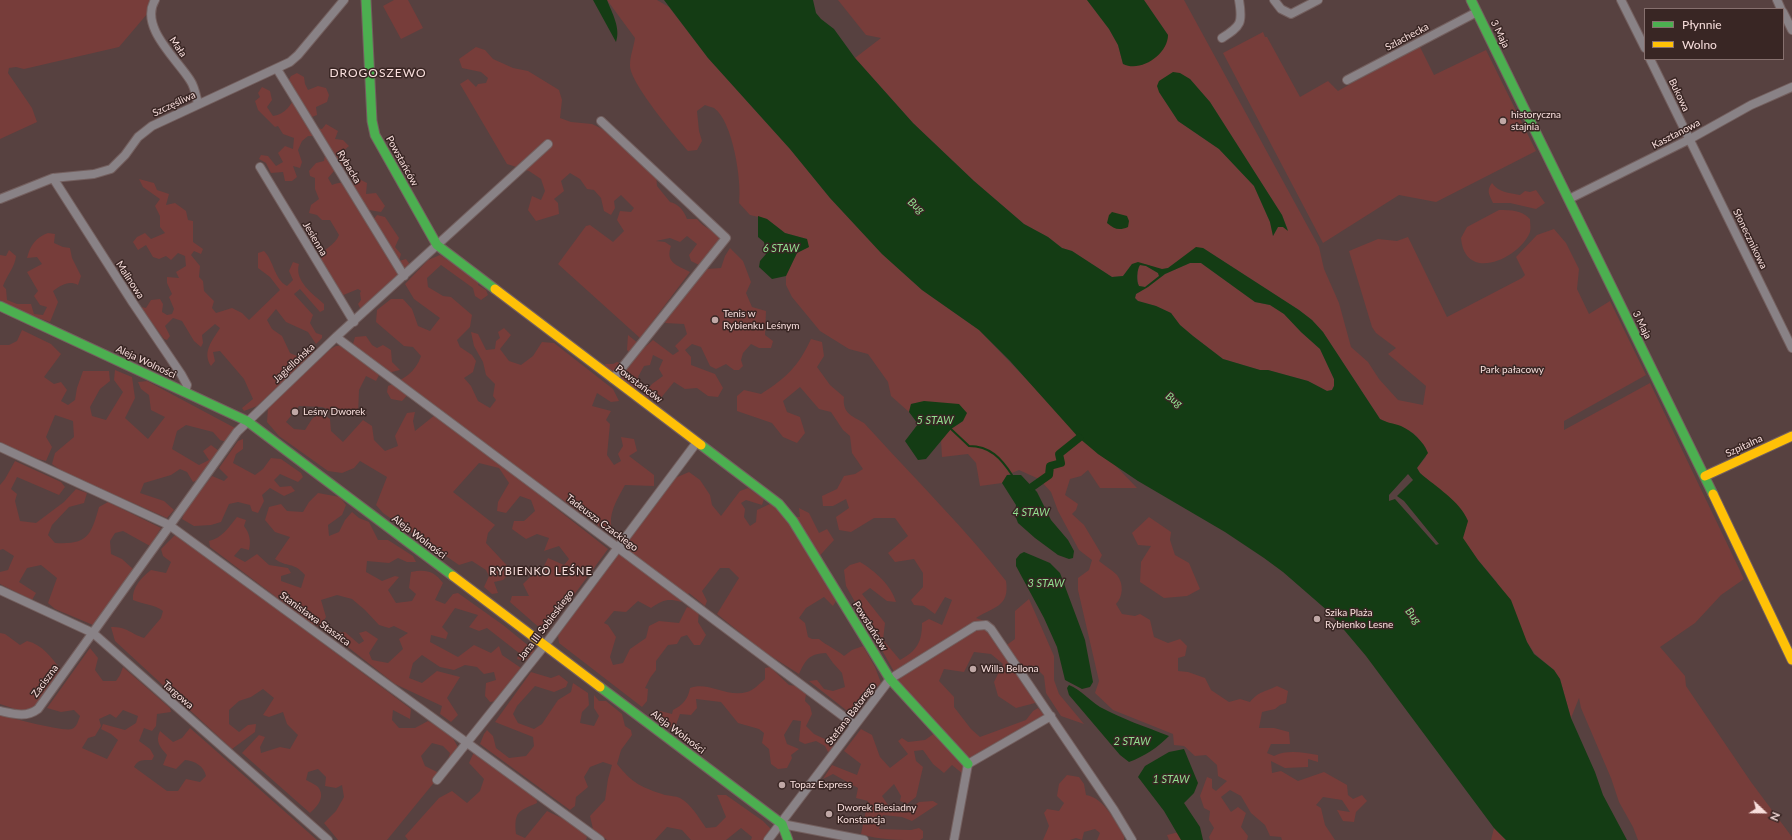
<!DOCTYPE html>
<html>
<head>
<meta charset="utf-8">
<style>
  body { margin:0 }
  #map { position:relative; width:1792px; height:840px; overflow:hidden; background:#574140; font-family:Lato,sans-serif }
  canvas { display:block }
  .legend { position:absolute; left:1644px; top:8px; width:140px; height:52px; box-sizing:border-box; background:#392624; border:1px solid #86706e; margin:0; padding:5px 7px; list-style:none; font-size:12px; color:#f9dfdd }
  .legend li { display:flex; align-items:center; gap:8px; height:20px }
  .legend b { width:20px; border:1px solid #86706e }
  .north { position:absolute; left:1744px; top:792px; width:40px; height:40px; -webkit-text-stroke:3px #392624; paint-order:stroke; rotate:112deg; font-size:11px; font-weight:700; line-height:16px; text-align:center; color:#f9dfdd }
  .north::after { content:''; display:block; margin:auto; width:14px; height:18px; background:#f9dfdd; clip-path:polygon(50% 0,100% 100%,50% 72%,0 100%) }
</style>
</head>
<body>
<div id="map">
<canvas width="1792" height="840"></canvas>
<ul class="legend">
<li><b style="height:5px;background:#4caf50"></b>Płynnie</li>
<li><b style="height:5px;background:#ffc107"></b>Wolno</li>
</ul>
<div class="north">N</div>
</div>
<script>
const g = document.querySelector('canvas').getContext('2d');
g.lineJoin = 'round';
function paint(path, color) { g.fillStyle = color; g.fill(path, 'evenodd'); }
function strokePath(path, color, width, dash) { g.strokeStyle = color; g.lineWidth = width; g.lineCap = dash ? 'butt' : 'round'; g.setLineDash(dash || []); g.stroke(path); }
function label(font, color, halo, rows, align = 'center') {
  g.font = font + ' Lato,sans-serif'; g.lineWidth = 3; g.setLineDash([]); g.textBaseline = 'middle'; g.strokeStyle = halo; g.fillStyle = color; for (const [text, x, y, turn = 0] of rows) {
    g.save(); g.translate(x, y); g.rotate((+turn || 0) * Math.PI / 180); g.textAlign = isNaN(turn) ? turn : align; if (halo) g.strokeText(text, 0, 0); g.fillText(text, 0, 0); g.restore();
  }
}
paint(new Path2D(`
  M0,0H159L119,47L24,69L16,67L9,68L8,73L32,108L37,122L0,139Z
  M394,0H408L423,28L401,39L383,6Z
  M607,0H657L669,7L708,58L790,149L830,198L882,254L922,290L979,330L1098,454L1114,464L1137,488H1100L1088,470L1081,476L1070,479L1065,495L1078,504L1076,510L1072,514L1084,525L1102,555L1099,561C1104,565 1112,570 1117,575C1124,584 1123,597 1116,604L1122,614L1135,616L1140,614L1150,620L1154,637L1168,643L1180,639L1187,646L1185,656L1178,658V671L1188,672L1205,678L1211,690L1229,702L1240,699L1250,702C1259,691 1265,692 1277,686L1288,691L1286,703L1280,705L1275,709L1262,712L1259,728H1274L1289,732L1290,744H1271L1267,753L1274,756C1288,749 1304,753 1318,755V762L1308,759V767L1285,768L1271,761L1272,773L1281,771L1298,781L1324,772L1347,785L1348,795L1353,799L1362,795L1367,801L1356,812L1354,822L1343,821L1337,810L1350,812L1342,800L1323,797L1316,805L1321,808L1325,825L1335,840H1282L1281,837L1270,836L1265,825L1251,813L1241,796L1230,790L1221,797L1231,812L1238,807L1246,813L1241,827L1248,836L1247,840H1210L1209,837L1214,828L1209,820L1210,811L1204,808L1200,796L1207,777L1212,779V788L1216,791L1227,781L1218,776L1217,765L1206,755L1195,756L1184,746L1174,745L1173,734L1113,710L1095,693L1099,681L1078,590V578L1089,570L1092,560L1079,550L1058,511L1051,492L1039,479L1019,470L1007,475L1002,483L980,486L976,463L968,454L942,457L941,440L951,429L963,421C943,406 938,398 911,404L909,412L891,396L888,382L868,354L849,349L820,331L792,297L786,285V276L797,253L808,247L807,239L785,233L767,219L750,215L739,203C742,182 733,121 714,108C711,107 707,106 705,105L697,111L699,131L702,141L697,150L688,151C676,137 629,82 630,65C630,56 634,46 635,38Z
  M838,0H1087L1109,29L1118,45L1123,64L1168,35L1144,0H1184L1319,247L1324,269L1339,303L1351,347L1368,362L1379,379L1398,400L1423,405L1426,386L1388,354L1396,348L1376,333L1372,327L1349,251L1378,239L1397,241L1408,237L1447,317L1522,278L1525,275L1516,257L1537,235L1554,229L1566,243L1579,269L1577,289L1589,314L1610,301L1646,375L1564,421V430L1650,383L1744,579L1721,595L1695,623L1660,647L1685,676L1686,686L1751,782L1792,837V840H1638L1633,827L1619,802L1611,778L1581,708L1579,698L1571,718L1560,679L1554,670L1535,654L1527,642L1496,581L1478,560L1462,538L1468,521L1463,512L1420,473L1417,468L1426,457V448C1422,443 1418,437 1413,433C1403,426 1390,425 1380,419L1323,332L1312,320L1299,310L1203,248L1184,257L1168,268L1162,270L1145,264H1132L1123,276L1112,277L1072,251L1062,248L1048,237L1024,224L974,181L913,123L855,58L881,38L866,35ZM1190,79L1210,102L1282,215L1288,230L1283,227H1278L1273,236L1270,222L1254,186L1219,149L1178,121L1159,92Z
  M1263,32L1265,37H1267L1300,97L1328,81L1338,91C1365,75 1393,62 1419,45L1434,75L1486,50L1536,151L1436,202L1399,195L1323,243L1223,53Z
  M476,47L485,50L493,59L513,68L528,71L559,90L562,100L560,118L571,122L592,124L619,137L656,174L657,186L670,202C679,204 684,211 687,219H697C705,229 712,229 721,237L699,265L691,261L689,255L697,244L687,236L680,242L670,238L656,241L665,242L671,246C665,263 677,265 690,272L640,338L558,264L586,226L590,225L613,242L624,231L617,220L620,211L631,212L634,208L621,195L614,201L615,208L611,215L604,211L601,198L594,190L587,189L580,179L570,173L561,181L564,191L554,199L558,203L559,214L536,221L528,210L532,196L541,200L545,191L541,179L529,171L507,164L460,84L468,79L476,87L478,84L486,83L488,78L481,72L462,68L459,59Z
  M297,73L304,77L305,84L308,90L318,86L326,88L329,95L327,102L316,107L317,115L312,117L311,127L322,129L326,124L338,131L335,139L343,140L349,146L341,153L347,162L344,167L340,163L333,166L334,171L328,178L332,185C341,181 350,183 359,179L367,183L366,194L376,193L385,206L381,212L369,210L365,219L370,223L377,215L385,217L399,238L395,247L401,254L399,261L406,259L411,266L361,310L358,304L361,300L360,293L361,291L358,289L341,296L319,258C323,248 335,246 339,235L330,220H322L317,215L309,213L311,205L319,199L315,189V178L310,176L309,171L316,163L324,161L325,154L315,136H308L302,141L298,150L302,162L300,168L293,166L297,177L292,181H285L283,172L271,173L266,163L259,159L261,155L268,156L276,166L283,162L278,153L285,146L293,149L294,138L283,134L278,126L275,127L258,110L255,101L260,97L258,93L262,87L270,91L272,100L267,107L273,116C286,114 291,105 297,93L288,81L291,76Z
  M139,179L154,183L157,190L169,194L166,205L175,203L186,211L188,220L193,221V242L203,249L201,254L194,251L191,255L200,266L199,277L203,281L204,291L214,301L212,308L216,313L232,308L242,313L249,320L280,290L270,277L258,268V253L264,251C274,261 274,279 287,286L293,280L289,271L293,262L299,264C294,281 313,294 324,304V310L320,312L300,289L294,294L313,315L310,323L316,333L322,335V338L316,344L308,332L286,322L276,309L267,320L272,329L282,336L290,353L297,356L308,347L316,353L257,406L244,411L242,408L253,399L244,379L220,351L213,352L215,361L211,366C202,352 212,341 220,328L215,324L202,335L203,343L201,347L194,341L182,321L173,318L165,326L170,336L167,340L164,339L144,312L142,307L146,308L151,300L160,299L163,304L162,312L167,315L172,314L174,309L169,297L172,294L167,283V277L179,278L176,272L186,266L185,256L178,253L171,260L166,256L159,259L153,257L146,245L138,250L133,242L137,237L145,233L151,239L165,233L160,227V216L155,206L160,199L143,187Z
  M1492,183C1498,192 1509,193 1520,195L1525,191L1530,192L1536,190L1545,203L1536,209L1510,203H1493C1489,194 1486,191 1492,183Z
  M1499,210C1512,210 1521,210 1530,219C1530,224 1531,228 1530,232C1520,258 1465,284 1461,238L1467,227Z
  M48,233L55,234L54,243L63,247L70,248L72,258L81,276L78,285C69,280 61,285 53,291L58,302L50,322L30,315L0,300V255L6,256L9,250L16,256C15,267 7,275 3,286L6,289L7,300L17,304H31L34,314L43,315L47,307L40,305L34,296L38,291L27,272L42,264L37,257L27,258C30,246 36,237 48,233Z
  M730,248L743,261L751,282L746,293L752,307L766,311L765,335L773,341L771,348H759L751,344L743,353L741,360L743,366L739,370H734L726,364L716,369L710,366L701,347L692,344L685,350L691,357V365L715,374L723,388L718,397L708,396L697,388L685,389L674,382L660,399H650L643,395L652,384L663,376L659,369L663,360L653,355L650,365L644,366L638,377L643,385L635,390L607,369L605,364H613L617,362L629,367L635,358L627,350L628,335L644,348L653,340L673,355L679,351L675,346L687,334L684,324L665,323L675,307L707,269L721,268L725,256Z
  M440,255L478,280V285L486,290L488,295L481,300L475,296L473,288L441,265L427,278L428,287L443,296L451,297L472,315L470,327L457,340L460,347L472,355L476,361L473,372L464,378L471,386L478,401L490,408L496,400L493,396L495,384L486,375L483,362L474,346L471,332L478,334L486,350L495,349L496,341L500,338L498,332L504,328L511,335L500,349L509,361L521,365L533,356L542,342L554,343L613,389L619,401L611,402L597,393L592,406L611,411L606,420L610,424L607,455L614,465L621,461L618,454L623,446L621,437L634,439L637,451L629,456L654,475V486L625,485C619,496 610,510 611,523C611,528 615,532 615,538L553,493L548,502L608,549L548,630H542L510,602L512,596H529L523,584L533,574L546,572L544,566L548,558L564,565L569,559L559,546L544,551L549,538L537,534L526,539L512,529L514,521H524L535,511L531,500L520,496L506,513L497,511L498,502L509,483L499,468L479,463L453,492L495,525L488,533L486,543L512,571L503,580L494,582L498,593L492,594L484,587L489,576L486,570L472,561L459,565L383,513L376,505L387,477L360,461L354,468L342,473L328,471L279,436L267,422L268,408L273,401L329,350L336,346L353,344L355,337L366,336L372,345L377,348L383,345L391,350L392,362L400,370L379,375L376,381L366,376L359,390L358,415L347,416L322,407L299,406L286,422L294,429L305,430L312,419L320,412L330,419L331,431L343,442L363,420L372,426L374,440L385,451L398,446L395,436L407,413L415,412L413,421L415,431L435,415L438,409L413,389L402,401L391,399L387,392L388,386C403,380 416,372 421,356L413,347L404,346L376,322L377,310L391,299H403L412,309L418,326L430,331L440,318L414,299L405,284L428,260Z
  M1190,263H1201L1255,302L1270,305L1284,314L1301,332L1320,349L1334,379V386L1332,390L1327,391L1308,381L1268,370H1260L1223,359L1193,336L1180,325L1171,313L1156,306L1138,301L1135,298L1136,294L1148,287L1165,274Z
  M1140,265L1146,266L1158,273L1159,276L1145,287L1139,286C1137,281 1137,269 1140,265Z
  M22,330L51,344L61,354L44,377L54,384L61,382L67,390L61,401L68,405L75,400L77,388L83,371H109L110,381L100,389L90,407L92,416L106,420L123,392L114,380L115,370L132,377L135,398L125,418L148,439L165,417L151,410L149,395L141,389L138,382L147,381L235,428L226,442L220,440L213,432L186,425L177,431L172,449L199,465L209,460L203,451L211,445L219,451L198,480L193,482L187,472L180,469L171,475L144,483L140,493L164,501L174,510L167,518L63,472L52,464L55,453L74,437L73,421L55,415L46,437L52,447L46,461L38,459L0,443V345H9L17,341Z
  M811,339L822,342L824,356L817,367L830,385L844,397C842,413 852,416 864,423C868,427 872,432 876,436C920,484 966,530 1006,581C1010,607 993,607 976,618L993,624L1004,647L1015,639V611L1029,599L1054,656V680L1059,694L1084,724L1061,716L1046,693L1044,676L1036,668L1023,675L1036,697L1035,703L1016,708L998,696L994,682L1003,664L991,654L974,652L964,672L944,669L939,681L954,697V707L971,729L980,737L1026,720L1033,711L1038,708L1045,716L972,758L965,756L963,774L952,765L944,773L933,764L923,750L914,751L916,761L923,767L916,797L907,804L900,801L901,796L894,784L882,796L888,805L911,808L919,802L933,801L938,804L912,821L902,817L883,815L879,829L911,830L919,828L923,831V838L920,840C900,840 878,840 861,834L868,801L856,798L858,788L833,774L823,779L832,765L857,775L861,764L844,751L861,729L872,735L880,757L890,768L908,754L898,741L902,738L908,742L925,740L942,728L901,684L846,586L844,570L850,565L860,562C875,571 891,585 896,602L887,601L870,588L862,594L885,623L883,640L900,660C917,651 922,642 922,623L929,619L942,625L952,600L945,597L935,614L924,606L914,605L911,600L923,587V573L914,559L895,562L888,553L908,536L895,518H874L851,532L839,530L836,517L849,508L846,499L833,506H823L822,496L837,489L844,476L855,474L863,469L852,453L850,436L843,430L831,412L819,409L800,387L783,401L787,412L800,417L805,433L797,443L783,437L772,423L737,411V396L744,390L761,394C786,378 798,367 811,339Z
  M243,439V449L236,454L233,463L255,475L263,469L271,458L281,459L301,473L303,477L298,482L280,474L274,480L280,487L291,486L295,491L284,496L270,488L262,495L264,501L258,513L252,511L250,505L238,502L229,504L221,522L211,525L194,526L182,519L185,511L212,476L224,481L228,477L219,468L238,441Z
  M15,461L61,482L65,487L59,495L17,477L11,489L17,494L15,501L20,521L36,523L64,502L76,489L87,493L84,503L69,507L52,525L48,535L55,543C88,545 91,535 99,507L108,502L161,528L150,546L123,531L115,533L110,541L111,554L122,559L133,569L93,625L55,609L48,603L57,578L41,565L27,568L19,582L36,593L32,600L0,584V572L8,570L14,556L3,549L0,550V485L5,479Z
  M689,472L700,480L710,495L712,505L721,516L740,491L748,488L764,499L762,505L746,500L741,503L745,509L744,517L750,526L756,522L757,510L772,503L796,517H800L799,508L809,513L819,533L827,529L834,540L814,562L836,601L833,606L824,597L806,608L799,618L805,623L808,637L812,639H819C827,646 836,649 844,656L852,650L863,646L875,667L881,683L869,696L855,717L809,681L817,680L824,689L833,691L845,687L842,673L833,663L826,653C809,654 806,659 799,674L763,651L717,614L739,578L729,568H720L702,591L707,601L705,606L689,593L681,602C668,598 663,600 651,608L638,601L626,612L614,611L604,623L608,625L616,637L610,657L613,665L623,663L630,649L646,638L649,626L659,621L679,623L687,607L699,611L698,622L706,635L700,645H694L687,635L681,637L677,644L668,645L656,661V670L650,678L645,688L648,689L647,701L642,707L559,643L558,635L675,478Z
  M318,493L340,497L346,505L342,515L328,525L329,536L339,532L345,520L352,512L359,518L369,522L378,540H388L413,556L416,562H407L398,558L389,563L367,561L366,572L382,581L395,576L399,577L388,590L396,603L412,601L416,594L409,588L411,572C426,569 434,571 443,583L435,600L445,604L453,594L458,593L503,625L535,651L525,661L517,659L519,653L487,628L479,631L469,627L478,615L455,608L442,627L448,633L446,639L431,635L430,642L458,657L474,645L491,653L499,646L502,655L521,668L497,701L490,702L485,696L486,683L496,680L494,672L484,674L477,667L465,665L454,670L440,667L422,655L413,663L409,678L422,683L437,671L460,677L447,698L458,715L451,722L440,714L442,706L395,684L339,640L337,633L345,632L359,644L364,641L359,633L366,631L378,639L369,653L372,660L388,663L403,649L399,639L408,633L394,626L389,628L379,625L365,610L352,599L337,595L321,600L326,617L320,627L312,624L210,547L209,541C222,538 229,527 237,517L246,520L244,526C250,534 251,541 249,550L241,548L234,556L245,562L257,554L269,565L288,568L291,573L281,576V581L301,588L305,575C293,561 287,568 275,559L290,537L275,532L265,520L269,507L281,504L287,511L303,512L309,502Z
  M1149,517L1171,532L1170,540L1175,555L1189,563L1200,589L1187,596L1164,598L1140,582L1141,562L1151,546L1138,545L1132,533Z
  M176,534L411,709L410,719L393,710L392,720L399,728H415L428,721L450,733L459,749L447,763L450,753L443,746L432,743L421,756L425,766L441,774L387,840H338L324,823L336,811L344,797L342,785L336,788L325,786L326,777L318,769L308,772L306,780C310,782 316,785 318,787C326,797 317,807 310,813L242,753L259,735L265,737L260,747L261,753L280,747L290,749L298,735L287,724L283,712L269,717L263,715L274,698L263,689L251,697L239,701L229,710V724L239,732L248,725L256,724L255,732L232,749L115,641L111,627C128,627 129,633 144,638L161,618L163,611C154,604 144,605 133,600C132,587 141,578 151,570L166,573L171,562L163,556L161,549Z
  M0,633L5,634L20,645L27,641C43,645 51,657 61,670L40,705L31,712L21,711L0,704Z
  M90,648L98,658L95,670L103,681H116L120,675L123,667L170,708L171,712L157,714L156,726L152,731L144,728L139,741L150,749L154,756L152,760C144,760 138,759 134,767L167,791H178L186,779L200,782L206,776C204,766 195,761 185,760L176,769L163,765L167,755C160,747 155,742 160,731L173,742L182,738L190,728L317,840H0V715C12,718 63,732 72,729C77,727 78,721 80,716L74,710L61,712L47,708ZM123,710L138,716L136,723L125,730L103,724L101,729L111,734L118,740L107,759L82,748L88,738L95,736L101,726L99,719L110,714L116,718Z
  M770,667L789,685L797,686L806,694L805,701L810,706L812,714L806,726L814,734L835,744L833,749L828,752L825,746L816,741L805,744L799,741L801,721L793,720L784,735L787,744L799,749L791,755L792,758L787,768L778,769L771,764L769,749L762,743L764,733L759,729L738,723L721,702L696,699L697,708L691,715L680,714L674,730L658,716L660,711L672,714L673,710C683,705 688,699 690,688C708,681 727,698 747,692C753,691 760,683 765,679V668Z
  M531,672L551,678L559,675L568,682L566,687L554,692L535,686L517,706L513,714L518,723L534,729L542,724L558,700L571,692L573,683L588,693L589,705L582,712L580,723L594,726L599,716L594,708V695L599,701H606L622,714L625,726L631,730L632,735L621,750L617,764C633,784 641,787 665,795C670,796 676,796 680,798C692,805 698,817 706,828L716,827L726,817L717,795H726L763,821L772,830L764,840H751L752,837L741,828L726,840H691L682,830L667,827L655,840H607L593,829L590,816L605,800L608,779L612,765L603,762L590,767L584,777L588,787L576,797L575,806L570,810L480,744L484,734L487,730L493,736L496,748L509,758L526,756L534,746L533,737L495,722Z
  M474,752L536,796L537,803C518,811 514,812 516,834L525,838L547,811L574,824L587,837L586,840H408L405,836L439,798L452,791L467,803L480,791L484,779L469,763Z
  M1067,775L1079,777L1084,784L1086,795C1104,798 1115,821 1124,836V840H1097L1100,833L1095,829L1084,832L1082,840L1076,838L1070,840H1043L1049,826L1044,813L1047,809L1059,811L1064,803L1057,796L1059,784Z
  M1494,828L1506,840H1491Z
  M1183,831L1187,840H1169L1167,835Z`), '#773d3a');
paint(new Path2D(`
  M593,0H607C612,13 621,28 616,42Z
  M664,0H813L816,13L821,19L834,29L855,58L913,123L974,181L1024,224L1048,237L1062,248L1072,251L1112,277L1123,276L1132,264L1138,262L1162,269L1168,268L1196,247L1203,248L1299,310L1312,320L1323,332L1380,419C1387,423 1393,423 1401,426C1412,431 1424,442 1428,453L1417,468L1420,473C1436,487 1460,501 1468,521L1463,538L1478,560L1511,600L1527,642L1534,654L1554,670L1560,679L1571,718L1595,772L1603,795L1627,840H1506L1494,828L1366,656L1329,612L1283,572L1264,558L1225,532L1138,481L1098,454L1079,438L1010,361L979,330L922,290L882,254L830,198L790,149L708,58ZM1190,263H1201L1255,302L1270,305L1284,314L1301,332L1320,349L1334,379V386L1332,390L1327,391L1308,381L1268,370H1260L1223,359L1193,336L1180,325L1171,313L1156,306L1138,301L1135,298L1136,294L1148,287L1165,274ZM1140,265L1146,266L1158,273L1159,276L1145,287L1139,286C1136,281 1137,269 1140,265ZM1408,474L1413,480L1397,496L1404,501L1439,544L1436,545L1395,499L1389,501V495Z
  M1087,0H1144L1168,35C1168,54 1141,73 1123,64L1118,45L1109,29Z
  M1173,72L1180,73L1190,79L1210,102L1282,215L1288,231L1283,227H1278L1273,236L1270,222L1254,186L1219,149L1178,121L1159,92L1157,86L1159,81Z
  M1112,212L1127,216L1129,221L1128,227C1119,231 1114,229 1107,223L1109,215Z
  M758,216L767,219L785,233L807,239L809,247L797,253L786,276L772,279L759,267L760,261L766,254L764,242L758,237Z
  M924,401L959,404L967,413L963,421L951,429L926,459L918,460L905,441L918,424L909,412L911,404Z
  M1007,475H1021L1037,492L1051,520L1068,540L1074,551L1073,558L1069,559L1058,555L1035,538L1018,523L1015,515L1016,505L1002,483Z
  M1024,552L1050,563L1060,573L1085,640L1093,682L1090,687L1082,689L1065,680L1057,647L1044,618L1016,566V559L1020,554Z
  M1069,685C1081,690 1089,700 1100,707C1122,719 1146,727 1169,736C1157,748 1145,756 1129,762L1120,755L1069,695L1067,688Z
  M1184,749L1198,783L1194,793L1184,803L1200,827L1203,840H1181L1164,811L1138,777L1145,766L1169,752Z`), '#143c14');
strokePath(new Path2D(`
  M951,429L969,446C990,446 1001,458 1012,475`), '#143c14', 2);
strokePath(new Path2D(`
  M1032,487L1049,475L1050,466L1061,463L1059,454L1079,438`), '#143c14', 8);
const street = new Path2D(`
  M155,0C139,27 177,59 190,80C195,87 196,96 198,104
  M1274,0L1281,9L1291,14L1318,0
  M1621,0L1645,48
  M1777,0L1781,9
  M1783,12L1792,30
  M1222,38C1241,26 1243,23 1239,0
  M1650,59L1792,348
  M277,69L404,276
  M1347,80L1477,12
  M601,121L726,238L613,379
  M260,167L354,322
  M53,178L133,303L181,374L187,385L185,392
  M0,199L53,178L94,174L111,169L125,155L138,137L152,126L290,62L298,55L344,0
  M1569,199L1690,139L1751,105L1792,87
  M336,337L855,725
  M0,447L169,525L600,840
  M0,590L93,633L328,840
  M0,711C14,714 26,718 38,709L237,432L336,337L548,144
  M437,780L545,645L697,442
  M782,824L864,840
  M768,840L890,679L975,626L986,625L991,629L1114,810L1132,840
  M954,840L968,764L1051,716`);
const fast = new Path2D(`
  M366,0L372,121L375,135L437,245L495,289
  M1471,0L1713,494
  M0,306L247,421L453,576
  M701,445L779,504L793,521L890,679L968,764
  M600,687L782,824L788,840`);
const slow = new Path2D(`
  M495,289L701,445
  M1705,476L1792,436
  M1713,494L1792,660
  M453,576L600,687`);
strokePath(street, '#735f5e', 10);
strokePath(fast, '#735f5e', 11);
strokePath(slow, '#735f5e', 11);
strokePath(street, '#898286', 8);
strokePath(fast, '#4caf50', 9);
strokePath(slow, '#ffc107', 9);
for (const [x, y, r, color] of [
  [1503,121,4,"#c0a8a6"],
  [715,320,4,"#c0a8a6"],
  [295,412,4,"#c0a8a6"],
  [1317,619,4,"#c0a8a6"],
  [973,669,4,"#c0a8a6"],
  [782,785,4,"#c0a8a6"],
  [829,814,4,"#c0a8a6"]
]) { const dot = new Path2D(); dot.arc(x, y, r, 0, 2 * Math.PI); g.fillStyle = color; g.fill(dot); strokePath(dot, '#392624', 1.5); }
label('10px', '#f9dfdd', '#392624', [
  ["3 Maja",1500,34,64],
  ["Szlachecka",1407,37,-28],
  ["Mała",178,47,55],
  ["Bukowa",1679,95,64],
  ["Szczęśliwa",174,104,-25],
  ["Kasztanowa",1676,134,-27],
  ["Powstańców",402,161,61],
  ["Rybacka",349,167,59],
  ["Jesienna",315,239,59],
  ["Słonecznikowa",1750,239,64],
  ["Malinowa",130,280,57],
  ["3 Maja",1642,325,64],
  ["Aleja Wolności",146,362,25],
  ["Jagiellońska",294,363,-43],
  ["Powstańców",639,384,37],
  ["Szpitalna",1744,446,-25],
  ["Tadeusza Czackiego",602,523,37],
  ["Aleja Wolności",419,537,37],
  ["Stanisława Staszica",315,619,36],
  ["Jana III Sobieskiego",546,625,-53],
  ["Powstańców",870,626,58],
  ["Zaciszna",45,681,-54],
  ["Targowa",178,695,41],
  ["Stefana Batorego",851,714,-53],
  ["Aleja Wolności",678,732,37]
]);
label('10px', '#f9dfdd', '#392624', [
  ["historyczna",1511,115],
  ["stajnia",1511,127],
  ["Tenis w",723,314],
  ["Rybienku Leśnym",723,326],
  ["Leśny Dworek",303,412],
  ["Szika Plaża",1325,613],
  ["Rybienko Lesne",1325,625],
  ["Willa Bellona",981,669],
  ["Topaz Express",790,785],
  ["Dworek Biesiadny",837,808],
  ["Konstancja",837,820]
], 'left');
label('10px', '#f5ddda', '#392624', [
  ["Park pałacowy",1512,370]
]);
label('italic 11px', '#90e18f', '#392624', [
  ["Bug",916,206,41],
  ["6 STAW",781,248],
  ["Bug",1174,400,35],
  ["5 STAW",935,420],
  ["4 STAW",1031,512],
  ["3 STAW",1046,583],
  ["Bug",1413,616,51],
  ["2 STAW",1132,741],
  ["1 STAW",1171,779]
]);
g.letterSpacing = '1px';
label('11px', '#f9dfdd', '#392624', [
  ["RYBIENKO LEŚNE",541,571]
]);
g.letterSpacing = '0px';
g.letterSpacing = '1px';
label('12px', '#f9dfdd', '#392624', [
  ["DROGOSZEWO",378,73]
]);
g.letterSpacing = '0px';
</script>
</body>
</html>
